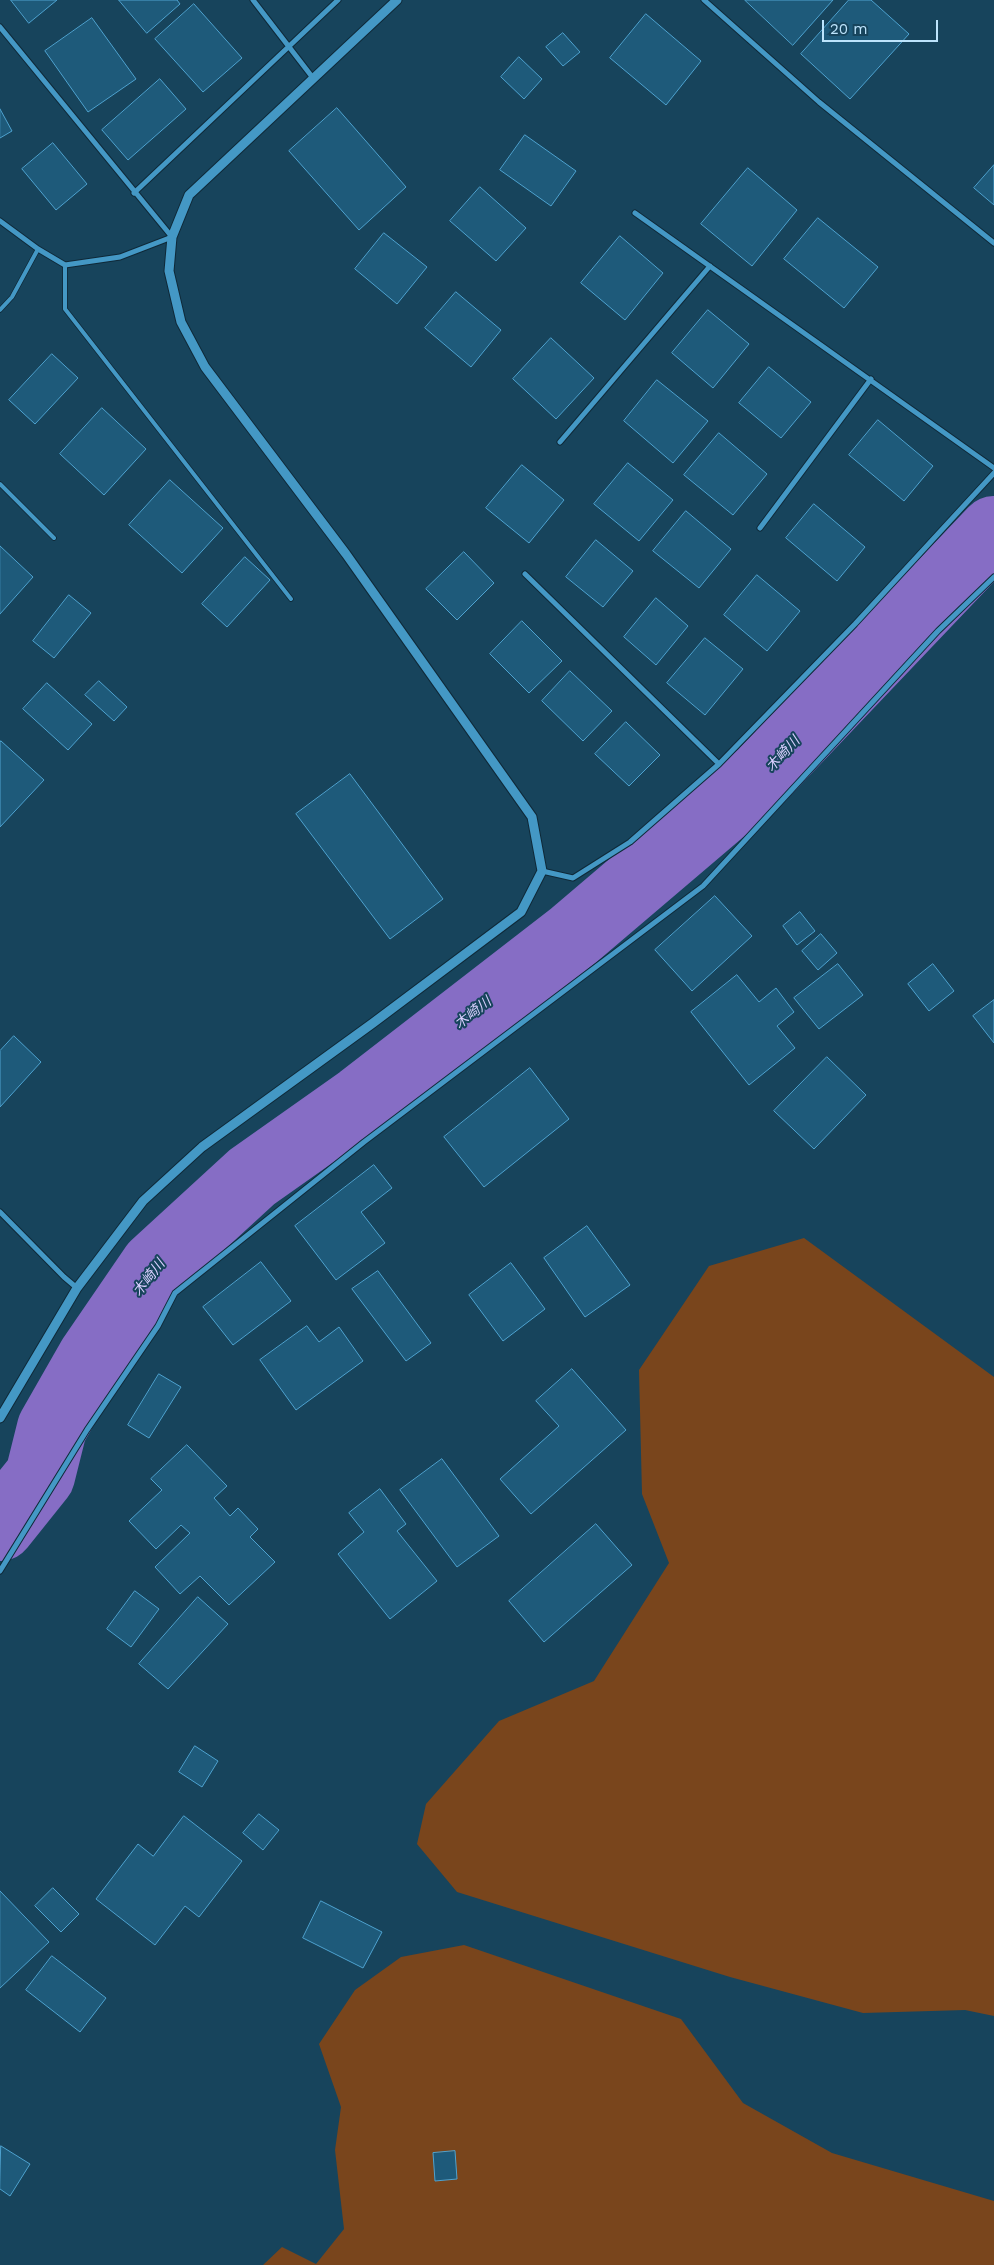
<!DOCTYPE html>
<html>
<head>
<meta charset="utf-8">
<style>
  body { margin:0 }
  #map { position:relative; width:994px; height:2265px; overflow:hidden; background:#17445c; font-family:"Work Sans",sans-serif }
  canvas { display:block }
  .scale { position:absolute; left:822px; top:20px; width:116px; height:22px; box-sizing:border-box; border:2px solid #bde4fc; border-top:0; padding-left:6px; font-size:15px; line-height:18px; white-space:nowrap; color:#bde4fc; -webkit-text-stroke:4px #17445c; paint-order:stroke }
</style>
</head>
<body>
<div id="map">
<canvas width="994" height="2265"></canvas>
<div class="scale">20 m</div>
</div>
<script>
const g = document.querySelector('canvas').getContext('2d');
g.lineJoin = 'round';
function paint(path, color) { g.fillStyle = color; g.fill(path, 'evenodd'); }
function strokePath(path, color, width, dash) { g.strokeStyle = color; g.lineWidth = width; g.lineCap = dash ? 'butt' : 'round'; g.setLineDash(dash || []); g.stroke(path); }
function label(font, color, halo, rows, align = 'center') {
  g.font = font + ' "Work Sans","Noto Sans JP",sans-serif'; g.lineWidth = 4; g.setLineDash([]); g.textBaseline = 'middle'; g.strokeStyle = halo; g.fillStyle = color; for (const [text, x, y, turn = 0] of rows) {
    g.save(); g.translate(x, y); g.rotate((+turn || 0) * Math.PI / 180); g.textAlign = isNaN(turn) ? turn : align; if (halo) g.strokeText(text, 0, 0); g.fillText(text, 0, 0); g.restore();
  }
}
paint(new Path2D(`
  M804,1238L994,1377V2016L965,2010L863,2013L730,1977L457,1892L417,1844L426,1804L499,1721L594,1681L669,1563L642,1494L639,1370L709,1266Z
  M464,1945L681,2019L743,2103L832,2153L994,2201V2265H263L282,2247L316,2264L344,2229L335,2150L341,2107L319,2044L355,1990L401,1957Z`), '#79451c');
strokePath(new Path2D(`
  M0,1526L40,1476L52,1428L92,1358L155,1266L252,1177L361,1100L573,936L761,776L994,531`), '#866dc5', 70);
const building = new Path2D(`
  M11,0H57L29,23Z
  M119,0H177L180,4L147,33Z
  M745,0H833L793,45Z
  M849,0H871L909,34L850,99L801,54Z
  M194,4L242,58L203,92L155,39Z
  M646,14L701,61L666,105L610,58Z
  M92,18L136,79L88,112L45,51Z
  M563,33L580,52L563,66L546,47Z
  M519,57L542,79L524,99L501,77Z
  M160,79L186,109L128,160L102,130Z
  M337,108L406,187L359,230L289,151Z
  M0,109L12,131L0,138Z
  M525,135L576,171L551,206L500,170Z
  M53,143L87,184L56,210L22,169Z
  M994,165V205L974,188Z
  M748,168L797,210L752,266L701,224Z
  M480,187L526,228L496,261L450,221Z
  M818,218L878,267L844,308L784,259Z
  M384,233L427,267L397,304L355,269Z
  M620,236L663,273L625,320L581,283Z
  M456,292L501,330L471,367L425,328Z
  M708,310L749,344L713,388L672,353Z
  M551,338L594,378L556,419L513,379Z
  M52,354L78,378L35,424L9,400Z
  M769,367L811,402L781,438L739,403Z
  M657,380L708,421L673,463L624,421Z
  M102,408L146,449L104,495L60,454Z
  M878,420L933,466L904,501L849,455Z
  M719,433L767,474L733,515L684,475Z
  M628,463L673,500L639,541L594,504Z
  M522,465L564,500L529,543L486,508Z
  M170,480L223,528L182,573L129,525Z
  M814,504L865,547L837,581L786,538Z
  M686,511L731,549L699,588L653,551Z
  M596,540L633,571L603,607L566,577Z
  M0,546L33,577L0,614Z
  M464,552L494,583L457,620L426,589Z
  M245,557L270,580L227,627L202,604Z
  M757,575L800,611L767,651L724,615Z
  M69,595L91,613L54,658L33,641Z
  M656,598L688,626L656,665L624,637Z
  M522,621L562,661L529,693L490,654Z
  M705,638L743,669L705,715L667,683Z
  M570,671L612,711L583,741L542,701Z
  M99,681L127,707L114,721L85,695Z
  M47,683L92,724L68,750L23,709Z
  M626,722L660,755L629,786L595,754Z
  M1,741L44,780L0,827V743Z
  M350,774L443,899L390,939L296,814Z
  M715,896L752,936L692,991L655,950Z
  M800,912L815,931L797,945L783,926Z
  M821,934L837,953L818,970L802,951Z
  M838,964L863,995L819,1029L794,998Z
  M933,964L954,991L929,1011L908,984Z
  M737,975L759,1002L776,988L794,1012L777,1026L795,1048L749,1085L691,1012Z
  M994,1000V1043L973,1016Z
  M14,1036L41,1062L0,1107V1051Z
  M827,1057L866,1095L814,1149L774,1111Z
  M530,1068L569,1119L484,1187L444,1137Z
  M374,1165L392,1188L361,1212L385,1243L336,1280L295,1226Z
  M587,1226L630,1285L585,1317L544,1258Z
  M261,1262L291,1301L233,1345L203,1307Z
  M511,1263L545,1309L503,1341L469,1295Z
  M378,1271L431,1343L406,1361L352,1289Z
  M307,1326L319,1342L339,1327L363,1361L296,1410L260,1360Z
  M572,1369L626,1430L531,1514L500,1479L559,1426L536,1401Z
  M159,1374L181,1387L149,1438L128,1425Z
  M187,1445L227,1486L214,1498L230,1516L238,1508L258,1529L250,1537L275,1562L229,1605L200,1576L180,1594L155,1567L190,1533L181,1525L156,1549L129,1521L162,1490L151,1479Z
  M442,1459L499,1536L457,1567L400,1490Z
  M380,1489L406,1524L397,1531L437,1581L390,1619L338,1554L364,1532L349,1513Z
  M596,1524L632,1565L544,1642L509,1601Z
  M135,1591L159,1609L131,1647L107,1629Z
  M198,1597L228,1624L168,1689L139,1664Z
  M195,1746L218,1761L202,1787L179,1772Z
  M259,1814L279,1830L263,1850L243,1833Z
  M184,1816L242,1861L199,1917L185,1906L155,1945L96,1899L138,1844L153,1856Z
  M53,1888L79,1914L61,1932L35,1906Z
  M0,1891L49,1942L0,1988Z
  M321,1901L382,1932L363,1968L303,1938Z
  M52,1956L106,1998L80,2032L26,1990Z
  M1,2146L30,2164L10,2196L0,2189Z
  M455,2151L457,2179L435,2181L433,2153Z`);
paint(building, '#1e5a7a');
strokePath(building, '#4ea2cf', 1);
const service = new Path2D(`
  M65,265V309L291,599
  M0,310L12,297L38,249
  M0,484L54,538`);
const minor = new Path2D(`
  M253,0L313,78
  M704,0L819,102L994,243
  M0,27L172,237L120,257L65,265L38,249L0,221
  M134,193L338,0
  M635,213L994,468
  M560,442L710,266
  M760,528L871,379
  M525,574L719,764
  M542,871L573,878L630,842L719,764L855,624L994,473
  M0,1212L64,1277L77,1288
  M0,1571L87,1430L158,1326L175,1293L364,1142L703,886L938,631L994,577`);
const tertiary = new Path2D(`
  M0,1418L77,1288L143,1201L202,1147L373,1023L521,912L542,871L532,817L346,554L205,367L181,322L169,271L172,237L189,195L397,0`);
strokePath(service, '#0f2938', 5.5);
strokePath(minor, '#0f2938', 7);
strokePath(tertiary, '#0f2938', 11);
strokePath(service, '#4498c5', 4);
strokePath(minor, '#4498c5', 5);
strokePath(tertiary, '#4498c5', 9);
label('italic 14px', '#d9cffe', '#17445c', [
  ["木崎川",783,754,-47],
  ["木崎川",473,1013,-38],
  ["木崎川",149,1278,-52]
]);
</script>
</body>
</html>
